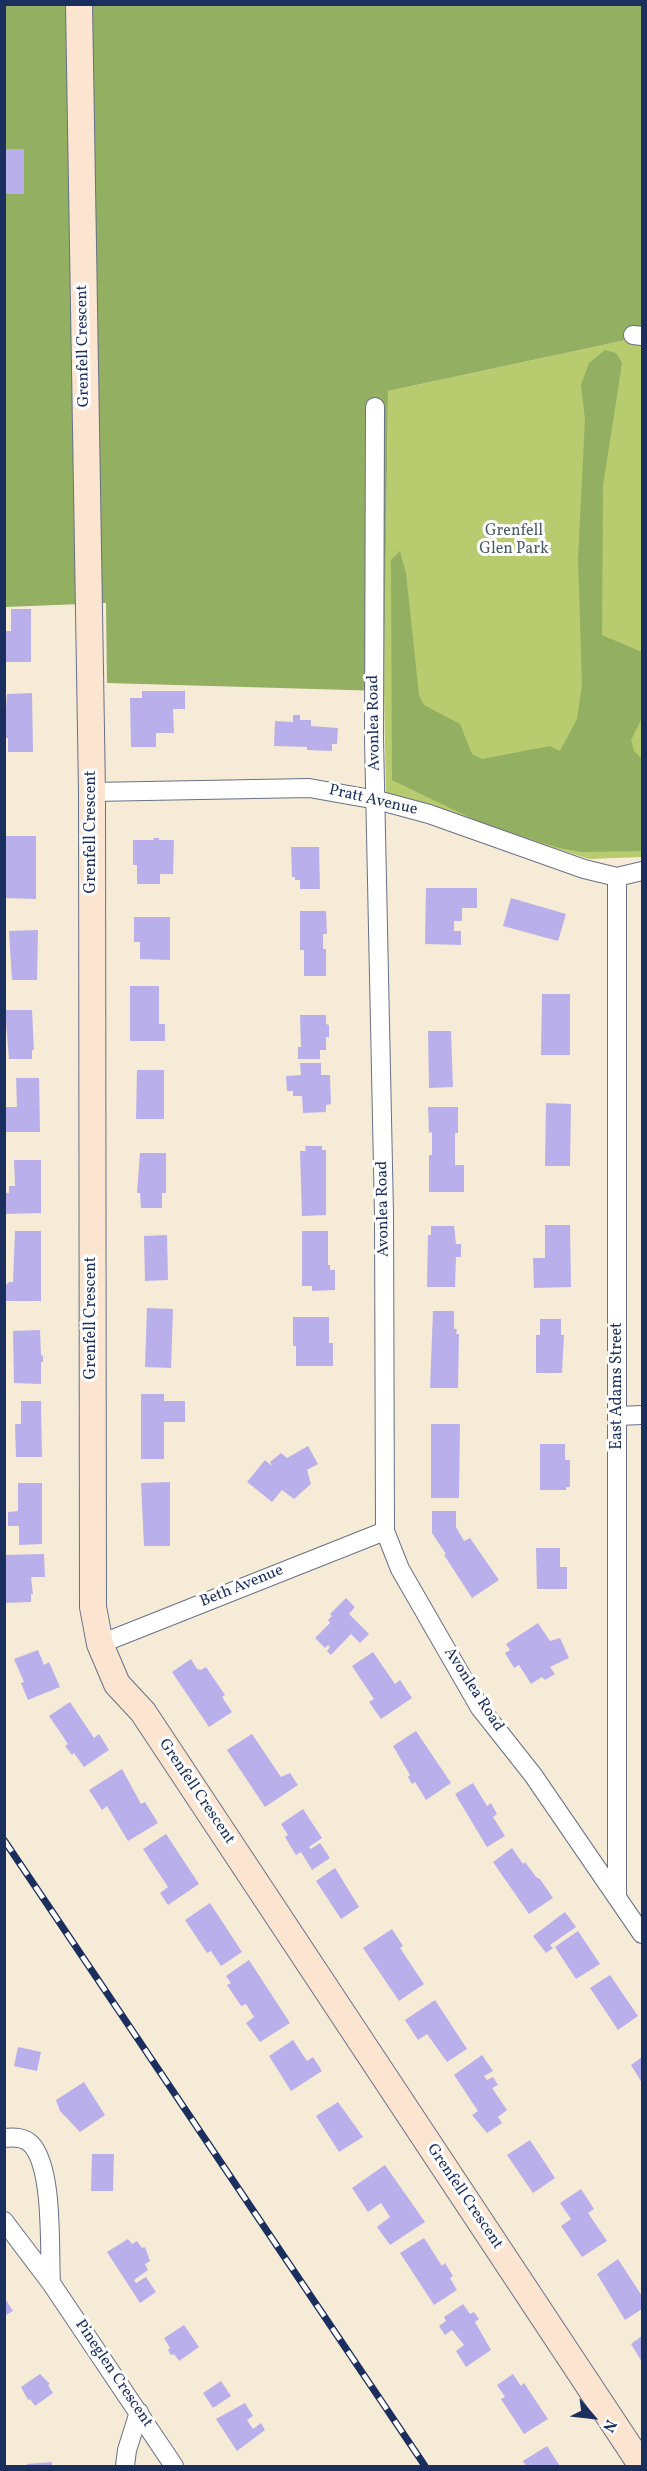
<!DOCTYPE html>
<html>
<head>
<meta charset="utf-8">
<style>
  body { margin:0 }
  #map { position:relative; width:647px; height:2471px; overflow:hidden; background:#f5ebd6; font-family:Vollkorn,serif }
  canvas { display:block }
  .frame { position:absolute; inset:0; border:6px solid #1b2f5e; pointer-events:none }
  .north { position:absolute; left:563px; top:2387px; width:60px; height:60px; -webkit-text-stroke:4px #fff; paint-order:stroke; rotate:118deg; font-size:16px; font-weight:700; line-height:24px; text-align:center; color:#1b2f5e }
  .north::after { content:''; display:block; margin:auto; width:21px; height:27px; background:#1b2f5e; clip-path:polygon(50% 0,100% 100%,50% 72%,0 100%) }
</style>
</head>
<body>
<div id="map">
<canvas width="647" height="2471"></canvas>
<div class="frame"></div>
<div class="north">N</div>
</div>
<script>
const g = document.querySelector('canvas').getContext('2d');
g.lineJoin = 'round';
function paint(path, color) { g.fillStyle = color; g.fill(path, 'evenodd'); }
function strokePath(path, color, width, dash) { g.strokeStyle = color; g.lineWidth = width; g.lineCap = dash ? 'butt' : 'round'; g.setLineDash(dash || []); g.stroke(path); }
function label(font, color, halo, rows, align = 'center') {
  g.font = font + ' Vollkorn,serif'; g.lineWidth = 6; g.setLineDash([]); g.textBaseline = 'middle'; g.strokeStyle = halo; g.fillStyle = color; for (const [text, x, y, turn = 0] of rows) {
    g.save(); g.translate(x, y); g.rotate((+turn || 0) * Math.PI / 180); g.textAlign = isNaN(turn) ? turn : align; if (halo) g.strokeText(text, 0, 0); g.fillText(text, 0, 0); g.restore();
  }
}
paint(new Path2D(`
  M626,340L642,345V857L589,859L386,794L384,691L388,391Z`), '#b9cb6f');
paint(new Path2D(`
  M4,5H642V345L626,340L388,391L384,691L107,683L106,603L5,607Z
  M605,350L616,353L622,363L603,486L602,635L642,652V718L631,740L634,751L642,759V851L582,852L559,848L481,823L392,780L391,560L400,551L406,573L419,695L424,705L460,724L472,754L482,759L550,746L560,751L577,719L582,685L578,558L585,420L581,385L589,363Z`), '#92af62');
paint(new Path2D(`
  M4,149H24V194H4Z
  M11,609H31V662H4V631H11Z
  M142,691H185V709H173L174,733H156V747H131L130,698H142Z
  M32,693L33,752H8V738H4L7,694Z
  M293,715H300V720H311V726L338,728L337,744H332V751L307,750V747L274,746L275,721L293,722Z
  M4,836H36V899L4,898Z
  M153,838H159V840H174L173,874H160V884H137V865H133V840H154Z
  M291,847H319L320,889H300V880H295V877H292Z
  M426,888H477V908H462V921H454V931H461V945L425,944Z
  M511,898L566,914L558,941L503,926Z
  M300,911H326L327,934H323V949H326V976H304V950H300Z
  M134,917H170V960L140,959V942H134Z
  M38,930L37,980H12L9,931Z
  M130,986H159V1024H165V1041H130Z
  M542,994H570V1055H541Z
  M5,1010H32L34,1050H32V1059H9Z
  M300,1015H326V1024L329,1025V1037H326V1050H320V1059H298V1047H301Z
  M428,1031H451L453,1087L429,1088Z
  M300,1063H321V1075H330L331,1104L326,1105V1112L303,1113L302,1096H293V1091H287L286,1076L301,1075Z
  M137,1070H164V1119H136Z
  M16,1078H39L40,1132H6V1107H17Z
  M546,1103L571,1104L570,1166H545Z
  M428,1107H458V1133H455V1165H464V1192H429V1155H432V1132L429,1133Z
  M305,1146H322V1150H326V1215L302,1216L300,1151H306Z
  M140,1153H166V1193H162V1208H141L140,1193H137Z
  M14,1160H41V1213L4,1214V1193H9V1186H15Z
  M545,1225H570L571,1287L534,1288L533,1258H545Z
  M431,1226H454L456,1244H461V1257H456L455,1287H427L428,1235H431Z
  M15,1231H41V1301H5V1286L9,1282H13Z
  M302,1231H328V1265H330V1270H335V1290L312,1291V1286H302Z
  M167,1235L168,1280L145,1281L144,1236Z
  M147,1308L173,1309L171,1368L145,1367Z
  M433,1311H454V1329H457L456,1334H459L458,1388H430Z
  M293,1317H329V1343H333V1366H296V1346H293Z
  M540,1319H561V1335H564L562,1373H536V1335H540Z
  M40,1330L41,1356L43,1355V1362H41V1384L14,1383L13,1331Z
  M141,1394H164V1401H185V1422H164V1459H141Z
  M21,1401H41L42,1457H16L15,1424H21Z
  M431,1424H460L459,1498H431Z
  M540,1444H565V1460H570V1487H566V1490H540Z
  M308,1446L318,1464L307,1470L311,1484L294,1499L282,1490L272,1502L247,1482L265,1460L272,1466L270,1462L281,1453L287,1458Z
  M170,1482V1546H144L141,1483Z
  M18,1483H42V1544L19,1545V1526H8V1512L18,1511Z
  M432,1511H456V1527L464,1541L470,1538L499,1580L472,1598L444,1555L446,1554L432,1533Z
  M536,1548H560V1567H567V1589H537Z
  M44,1554L45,1577H31L33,1594H31V1602L4,1603V1555Z
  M346,1598L355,1607L349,1614L369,1634L360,1643L351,1634L331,1655L327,1651L330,1647L328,1645L325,1648L315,1638L330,1623L328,1620L332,1616L330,1614Z
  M538,1623L550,1641L560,1638L569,1658L550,1667L555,1674L545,1680L542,1677L531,1684L519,1665L514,1668L505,1653L510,1650L506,1644Z
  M38,1650L44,1665L49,1662L60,1687L28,1700L21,1683L24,1682L14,1659Z
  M373,1652L395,1684L400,1680L412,1698L381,1719L369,1702L374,1699L352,1666Z
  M191,1659L197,1669L201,1670L206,1667L225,1695L222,1697L232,1712L209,1727L172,1672Z
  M70,1702L94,1738L99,1734L109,1750L84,1767L74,1753L72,1755L65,1746L68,1744L49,1716Z
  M416,1731L451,1783L426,1800L415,1782L412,1784L408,1777L410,1775L393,1746Z
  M252,1734L281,1777L290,1773L298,1785L265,1807L227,1750Z
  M122,1769L141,1804L145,1802L158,1823L128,1841L107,1806L102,1810L89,1790Z
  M473,1783L487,1806L491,1803L497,1814L493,1817L505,1836L487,1847L455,1794Z
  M303,1809L322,1838L309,1847L311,1849L320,1843L330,1858L312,1870L301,1852L296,1855L285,1837L288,1835L281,1824Z
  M166,1834L199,1884L168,1905L160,1893L168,1887L143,1849Z
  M512,1848L523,1864L525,1862L536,1877L540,1879L553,1898L529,1914L493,1862Z
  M335,1868L359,1907L341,1919L316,1881Z
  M210,1903L242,1952L221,1966L211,1951L207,1953L185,1920Z
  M565,1912L576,1927L550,1945L553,1948L546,1953L533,1936Z
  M392,1929L403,1946L400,1948L424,1984L399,2001L363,1948Z
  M578,1931L600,1964L576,1979L555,1947Z
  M249,1960L290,2023L260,2042L246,2023L254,2017L246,2004L241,2006L227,1985L231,1983L226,1976Z
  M610,1975L638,2016L618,2030L590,1988Z
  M435,2000L467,2049L447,2062L427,2034L418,2040L405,2020Z
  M293,2040L307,2061L313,2057L322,2071L291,2091L269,2056Z
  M18,2047L41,2052L37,2071L14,2066Z
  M482,2055L493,2071L484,2076L487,2080L493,2077L498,2085L492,2088L507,2110L498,2117L502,2123L487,2133L472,2115L478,2111L454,2075Z
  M642,2057V2083L631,2065Z
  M84,2082L105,2115L80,2132L60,2111L56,2100Z
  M338,2102L363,2137L339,2152L316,2116Z
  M530,2140L555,2178L533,2193L507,2155Z
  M92,2154H114L113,2191H91Z
  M385,2165L425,2222L390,2245L377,2227L390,2217L381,2203L368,2212L352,2188Z
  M581,2189L594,2209L588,2213L607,2241L582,2257L561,2226L571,2219L560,2203Z
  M424,2238L442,2266L445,2263L453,2276L450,2278L457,2290L434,2305L400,2253Z
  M128,2239L132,2244L137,2241L142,2248L145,2247L150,2261L145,2264L148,2270L134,2280L136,2283L146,2277L156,2292L140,2303L107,2252Z
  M618,2259L642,2296V2309L625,2320L597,2274Z
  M4,2297L13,2311L4,2316Z
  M463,2304L470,2314L474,2312L479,2319L475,2322L491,2350L466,2367L456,2351L464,2345L452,2330L445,2335L439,2326L446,2321L444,2317Z
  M184,2325L199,2347L179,2361L174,2354L171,2355L168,2350L170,2348L164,2338Z
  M642,2336V2362L631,2344Z
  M40,2374L50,2384L48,2385L53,2393L35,2406L30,2399L28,2400L21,2387Z
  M513,2374L521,2386L524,2383L548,2419L524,2434L501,2399L505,2397L497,2385Z
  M221,2381L231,2396L213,2408L203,2393Z
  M245,2403L253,2416L247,2420L253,2429L261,2423L265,2430L237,2451L216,2419Z
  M547,2446L560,2466H526L523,2461Z
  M52,2462V2466H27V2464Z`), '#b9b0eb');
const street = new Path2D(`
  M633,335L642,336
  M375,407L374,738L384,1214L385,1531L400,1569L480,1708L533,1775L642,1934
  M92,792L309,788L377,800L429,814L584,869L617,877L642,871
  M617,877V1896
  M618,1416L642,1415
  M100,1644L385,1531
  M4,2138C14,2137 24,2137 31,2144C54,2168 49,2250 51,2283
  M4,2221L51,2283L174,2466
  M125,2466L127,2450L139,2412`);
const secondary = new Path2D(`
  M79,4L92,792L93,1607L100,1644L117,1684L143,1712L642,2466`);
strokePath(street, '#677188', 20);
strokePath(secondary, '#677188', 28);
strokePath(street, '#fff', 18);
strokePath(secondary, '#fce5d0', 26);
const rail = new Path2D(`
  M4,1840L425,2466`);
strokePath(rail, '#1b2f5e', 7);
strokePath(rail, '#fff', 4.5, [14]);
label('16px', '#1b2f5e', '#fff', [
  ["Grenfell Crescent",84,346,-91],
  ["Avonlea Road",375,723,-91],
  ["Pratt Avenue",373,801,13],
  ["Grenfell Crescent",92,832,-90],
  ["Avonlea Road",384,1209,-91],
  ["Grenfell Crescent",92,1318,-90],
  ["East Adams Street",618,1386,-90],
  ["Beth Avenue",242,1587,-22],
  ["Avonlea Road",473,1690,57],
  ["Grenfell Crescent",196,1792,56],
  ["Grenfell Crescent",464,2197,56],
  ["Pineglen Crescent",113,2374,56]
]);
label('16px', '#4a5e63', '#fff', [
  ["Grenfell",514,532],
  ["Glen Park",514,550]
]);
</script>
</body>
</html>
